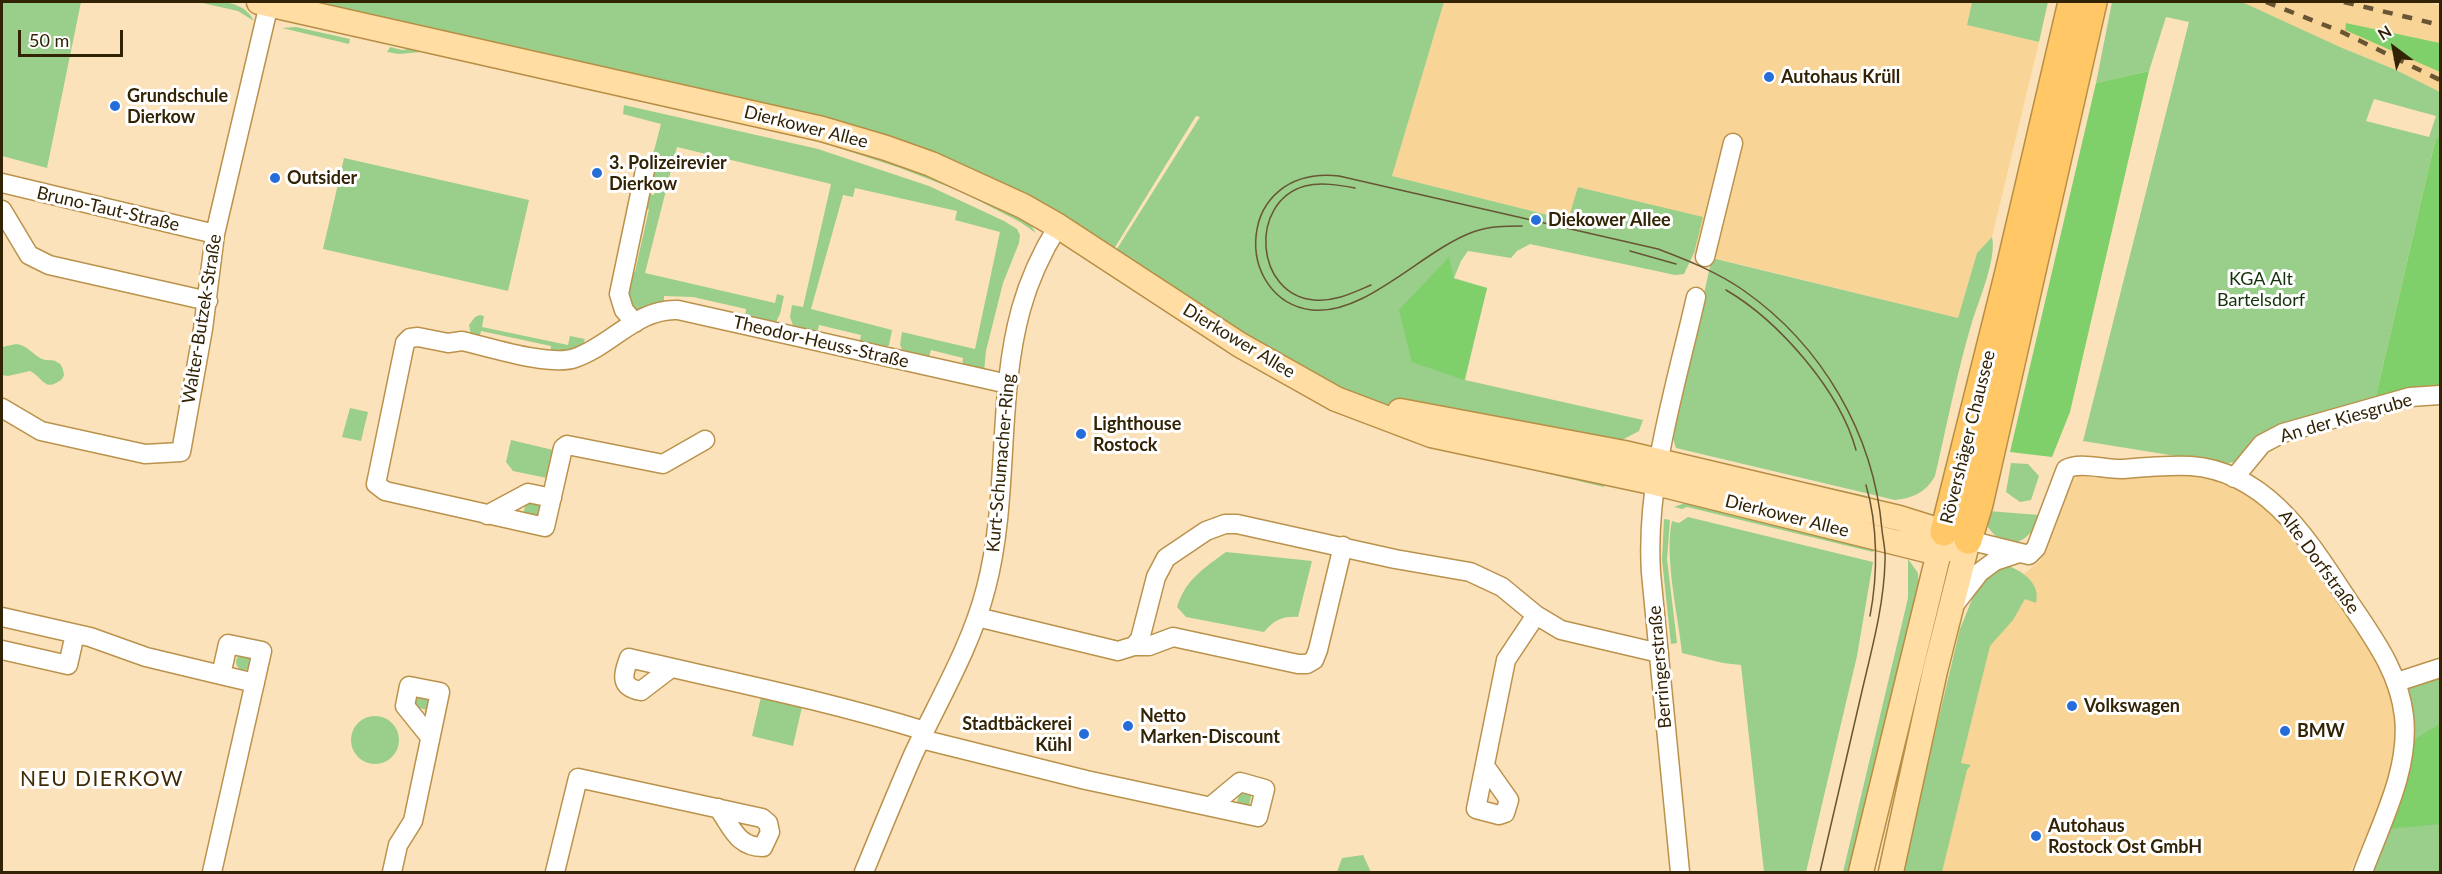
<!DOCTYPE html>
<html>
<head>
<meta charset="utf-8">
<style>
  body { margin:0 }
  #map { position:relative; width:2442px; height:874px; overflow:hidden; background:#fce2ba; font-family:Lato,sans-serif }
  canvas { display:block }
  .frame { position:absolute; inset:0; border:3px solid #332305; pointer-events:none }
  .north { position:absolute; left:2364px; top:18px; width:60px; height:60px; -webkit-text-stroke:4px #fff; paint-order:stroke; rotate:328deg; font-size:16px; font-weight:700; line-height:24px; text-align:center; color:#332305 }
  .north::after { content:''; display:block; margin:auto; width:21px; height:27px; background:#332305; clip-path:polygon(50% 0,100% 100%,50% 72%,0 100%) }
  .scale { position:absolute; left:18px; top:30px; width:105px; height:27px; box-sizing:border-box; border:3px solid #332305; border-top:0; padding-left:8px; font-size:18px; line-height:21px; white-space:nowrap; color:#332305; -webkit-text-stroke:4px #fff; paint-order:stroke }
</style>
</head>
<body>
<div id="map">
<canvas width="2442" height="874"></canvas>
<div class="frame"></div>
<div class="north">N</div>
<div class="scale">50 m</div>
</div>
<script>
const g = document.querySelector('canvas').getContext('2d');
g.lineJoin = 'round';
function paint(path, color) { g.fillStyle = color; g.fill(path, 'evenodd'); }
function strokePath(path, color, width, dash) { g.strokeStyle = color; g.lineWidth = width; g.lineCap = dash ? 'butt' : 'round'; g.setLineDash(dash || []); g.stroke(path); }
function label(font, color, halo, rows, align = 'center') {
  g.font = font + ' Lato,sans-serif'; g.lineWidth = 6; g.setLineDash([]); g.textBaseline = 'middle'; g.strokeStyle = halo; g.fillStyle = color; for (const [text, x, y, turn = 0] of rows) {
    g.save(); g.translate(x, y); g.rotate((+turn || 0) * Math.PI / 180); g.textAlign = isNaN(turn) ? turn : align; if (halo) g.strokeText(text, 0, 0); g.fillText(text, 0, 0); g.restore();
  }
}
paint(new Path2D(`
  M1444,2H1972L1967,25L2039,42L1992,237L1977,253L1958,318L1694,253L1702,217L1578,187L1569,220L1392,176Z
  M2242,2H2422L2440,5V43L2346,23L2345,29L2440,72V92L2396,70L2340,47Z
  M2175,471L2204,476L2232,486L2277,516L2299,541L2377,656L2391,683L2397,715L2395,760L2383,800L2350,872H1902L1960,629L2016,569L2024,574L2041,560L2062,498L2070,480L2079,473Z`), '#f9d497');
paint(new Path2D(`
  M2,2H81L47,168L2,156Z
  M198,2C219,1 243,0 254,21L238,11Z
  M293,2H1444L1392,176L1568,220L1578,187L1703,217L1694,253L1684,274L1675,275L1530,244L1517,251L1511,258L1468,251L1461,261L1454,278L1487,288L1465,380L1643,420L1639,431L1622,440L1615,439V442L1421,408L1372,406L1110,260L1200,117L1196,116L1112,252L988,179Z
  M1972,2H2048L2039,42L1967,25Z
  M2112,2H2242L2340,47L2396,70L2440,92V140L2436,137L2375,400L2273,428C2257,436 2248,447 2238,461L2225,464L2083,441L2189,22L2166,17L2149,71L2096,83ZM2374,99L2436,116L2429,137L2366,121Z
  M296,27L350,39L349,44L282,28Z
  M390,47L402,50L422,47L599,88L603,93L421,52L399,54L387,52Z
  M626,93L823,138L903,163L1026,218L1036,233L1020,222L962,192L900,168L821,142L620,97Z
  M624,105L818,149L929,186L1004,221L1017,229L1020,235L1019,243L1003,283L986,351L984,372L962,369L963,358L931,350L928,361L905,355L900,345L902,332L975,349L1000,232L955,220L957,211L855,188L853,197L843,195L811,309L892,330L889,345L884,349L859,345L861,335L819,325L817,335L794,328L790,317L792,305L803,307L831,184L677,147L645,273L775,303L777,294L784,296L780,314L775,324L745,319L746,309L693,297L664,296V304L640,312L633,311L622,288L626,271L635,272L649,209L640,207L644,193L654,195L656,187L651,186L649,170L661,124L623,114Z
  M344,158L529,200L508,291L323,249Z
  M1992,237C1997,258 1979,300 1972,322C1957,372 1947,425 1935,476C1926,492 1914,498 1895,500L1676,448L1672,435L1712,258L1958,318L1977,253Z
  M480,315L484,316L482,327L568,345L570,336L585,339L582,347L550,355L551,346L481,331L479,340L471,335L469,325L475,317Z
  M16,344C27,345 32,354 42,359C47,361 52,359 57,362C62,364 63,369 64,375L62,379C44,393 44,378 30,371L8,376L2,375V347Z
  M350,408L368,412L361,441L342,437Z
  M511,440L553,450L547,478L513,471L506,462Z
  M1439,448L1605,482L1604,487Z
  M1679,454L1867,496V501Z
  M2011,463L2028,464L2039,476L2031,500L2020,502L2006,492Z
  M526,501L540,504L537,519L523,516Z
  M1685,503L1872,546L1873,552L1687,507L1682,509L1674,507Z
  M1988,511L2039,515C2032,543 2006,554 1988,527Z
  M1688,517L1873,562L1857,656L1806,872H1764L1741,665L1723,663L1682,653C1678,616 1664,556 1672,521L1679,523Z
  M1664,519L1670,520L1667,559L1677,643L1671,644L1662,560Z
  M1226,552L1312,561L1298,617C1283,616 1274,620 1264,632L1186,617L1177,607C1186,579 1203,569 1226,552Z
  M1908,559L1918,573L1919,590L1854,872H1843L1908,598Z
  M2008,566C2023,571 2041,584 2036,603L2025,599L2013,620L1990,646L1961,763L1971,765L1967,770L1942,872H1902L1960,629L1982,575Z
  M236 662a8 8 0 1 1 16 0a8 8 0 1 1-16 0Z
  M2440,668V872H2372L2388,829L2406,679Z
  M418,694L434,696L428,710L414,707Z
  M761,697L802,707L793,746L752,736Z
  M351 740a24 24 0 1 1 48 0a24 24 0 1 1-48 0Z
  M1240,789L1252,792L1249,806L1237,803Z
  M1363,855L1371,872H1337L1342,858Z`), '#99ce8b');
paint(new Path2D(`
  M2346,23L2440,43V72L2345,30Z
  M2149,71L2070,412L2052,457L2010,452L2096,83Z
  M2436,137L2440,140V389L2375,400Z
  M1449,257L1454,279L1487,288L1464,380L1412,362L1399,310Z
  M2440,724V824L2389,829L2413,740Z`), '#7fcf6b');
const minor = new Path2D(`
  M2,183L215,234
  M2,210L29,255L49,265L208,301
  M1705,257L1733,143
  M635,323L624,310L619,294L645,170
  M2,408L41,431L145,454L181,452L203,329L215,234L269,4
  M705,440L663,464L567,445L563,448L545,527L385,491L376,484L405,343L410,338L418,337L448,343L462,341C489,347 550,367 575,358C611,346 637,308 678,310L1008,384
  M2234,478L2262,444L2283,433L2410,397L2440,395
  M487,515L528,493L552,498
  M1968,540L2029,555L2036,548L2066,469C2080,461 2106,470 2123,469C2146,467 2169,465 2191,466C2270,472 2311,545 2350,603C2374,639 2399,672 2404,716C2410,770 2381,823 2363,872
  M1955,604L1980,572L1995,561L2019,553
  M2,617L90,637L146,657L221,675
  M977,617L1118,651L1134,646L1140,639L1156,577L1166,558L1206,531L1225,524H1237L1395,559L1470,572L1502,587L1536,615L1561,630L1659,653
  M1134,646H1149L1173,637L1298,664H1307L1314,660L1318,650L1343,546
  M2,650L68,665L75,634
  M671,668L641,691C619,687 623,675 629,658C728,681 828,701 925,731
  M2397,682L2440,668
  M921,739L1086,780L1258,817L1265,789L1240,782L1211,806
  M1485,766L1509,800L1505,813L1499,815L1476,809L1506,660L1536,615
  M212,872L262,651L228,644L221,675L255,683
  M392,872L398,845L413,821L440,692L409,686L405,706L430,737
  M555,872L578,778L762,818L768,823L770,832L763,847C737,847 732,827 718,808
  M864,872C880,833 896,794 913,755C938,701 971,647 986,588C1010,497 996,400 1021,309C1029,280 1042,252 1058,226
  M1680,872L1651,573C1645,482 1676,386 1696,297`);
const major = new Path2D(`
  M259,2L822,129L886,148L931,164L1023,206L1058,226L1240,345L1336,399L1431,435L1656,483L1938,553L1968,540
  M1400,411L1624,453L1899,518L1963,538
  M1861,872L1942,540
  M1891,872L1935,671L1968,540`);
const highway = new Path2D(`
  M1944,532L2009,272L2072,2
  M1968,540L1979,504L2093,2`);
strokePath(minor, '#ba924c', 21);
strokePath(major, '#b88e44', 27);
strokePath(highway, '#b88e44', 30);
strokePath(minor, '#fff', 18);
strokePath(major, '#ffdda3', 24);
strokePath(highway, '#ffc766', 27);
strokePath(new Path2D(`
  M1355,188C1339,185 1321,182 1305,186C1248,202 1255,295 1314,300C1335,302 1352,293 1371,285
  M1522,226C1506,226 1489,226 1473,232C1423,250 1365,316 1312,310C1232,300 1234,165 1339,176L1658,249C1687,260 1717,272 1743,290C1822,345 1874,434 1882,530C1883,540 1886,551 1885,561C1884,605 1872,648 1862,691C1848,751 1834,812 1820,872
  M1630,251L1676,264
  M1726,290C1779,321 1840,391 1856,450
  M1866,485C1878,526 1878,574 1870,616`), '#685534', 1.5);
strokePath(new Path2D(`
  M2266,2L2342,32L2440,80
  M2344,2L2440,25`), '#685534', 4.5, [10, 10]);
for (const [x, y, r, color] of [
  [1769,77,6,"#276dd9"],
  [115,106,6,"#276dd9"],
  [597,173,6,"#276dd9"],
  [275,178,6,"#276dd9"],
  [1536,220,6,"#276dd9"],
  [1081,434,6,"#276dd9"],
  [2072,706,6,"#276dd9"],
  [1128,726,6,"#276dd9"],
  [2285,731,6,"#276dd9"],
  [1084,734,6,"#276dd9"],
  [2036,836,6,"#276dd9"]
]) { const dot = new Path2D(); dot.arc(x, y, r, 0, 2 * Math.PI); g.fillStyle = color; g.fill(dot); strokePath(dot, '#fff', 2); }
label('bold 18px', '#332305', '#fff', [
  ["Autohaus Krüll",1781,77],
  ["Grundschule",127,96],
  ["Dierkow",127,117],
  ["3. Polizeirevier",609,163],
  ["Dierkow",609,184],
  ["Outsider",287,178],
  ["Diekower Allee",1548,220],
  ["Lighthouse",1093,424],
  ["Rostock",1093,445],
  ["Volkswagen",2084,706],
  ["Netto",1140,716],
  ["Marken-Discount",1140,737],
  ["Stadtbäckerei",1072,724,"right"],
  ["Kühl",1072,745,"right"],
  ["BMW",2297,731],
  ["Autohaus",2048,826],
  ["Rostock Ost GmbH",2048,847]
], 'left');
label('18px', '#332305', '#fff', [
  ["Dierkower Allee",806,127,14],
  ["Bruno-Taut-Straße",108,209,13],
  ["Walter-Butzek-Straße",202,319,-81],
  ["Dierkower Allee",1239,341,31],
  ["Theodor-Heuss-Straße",821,342,13],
  ["An der Kiesgrube",2346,418,-16],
  ["Rövershäger Chaussee",1968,437,-76],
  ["Kurt-Schumacher-Ring",1001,463,-85],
  ["Dierkower Allee",1787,516,14],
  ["Alte Dorfstraße",2319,562,54],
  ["Berringerstraße",1660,667,-95]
]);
label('18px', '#14330b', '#fff', [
  ["KGA Alt",2261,279],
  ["Bartelsdorf",2261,300]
]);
g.letterSpacing = '1.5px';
label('21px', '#3f2b04', '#fff', [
  ["NEU DIERKOW",102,779]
]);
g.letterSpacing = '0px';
</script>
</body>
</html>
